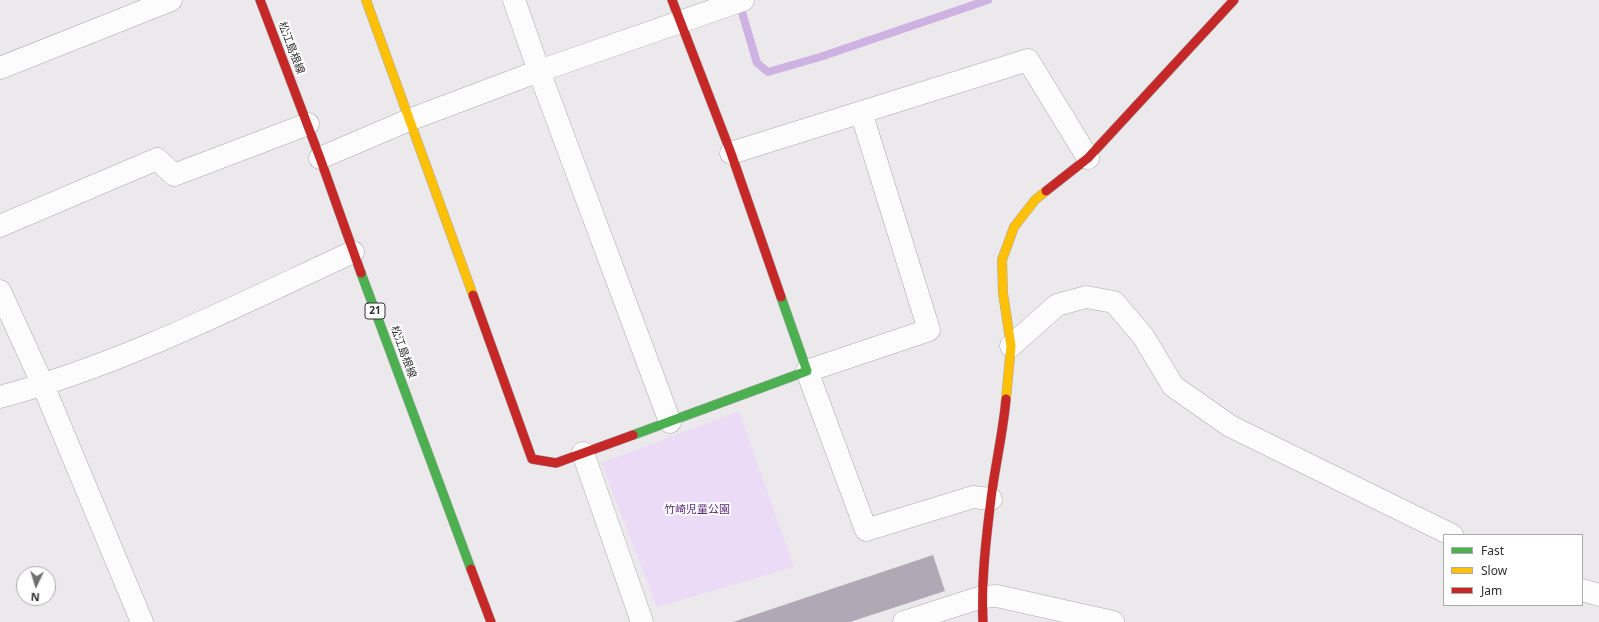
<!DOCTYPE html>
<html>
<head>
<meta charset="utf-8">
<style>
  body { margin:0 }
  #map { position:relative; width:1599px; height:622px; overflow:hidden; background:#ebe9ec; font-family:"Noto Sans",sans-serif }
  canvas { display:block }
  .legend { position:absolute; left:1443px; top:534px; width:140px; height:72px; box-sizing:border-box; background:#fff; border:1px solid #acabac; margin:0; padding:5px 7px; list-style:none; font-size:12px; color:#2f2e30 }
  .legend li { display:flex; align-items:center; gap:8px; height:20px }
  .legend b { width:20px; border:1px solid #acabac }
  .north { position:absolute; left:16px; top:566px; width:40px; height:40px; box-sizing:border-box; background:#fff; border:1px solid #acabac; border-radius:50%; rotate:184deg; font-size:11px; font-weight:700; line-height:16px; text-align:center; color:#2f2e30 }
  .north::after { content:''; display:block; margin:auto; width:14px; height:18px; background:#716f72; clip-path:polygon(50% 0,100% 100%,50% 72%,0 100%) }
</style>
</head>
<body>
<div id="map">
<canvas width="1599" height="622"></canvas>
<ul class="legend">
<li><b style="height:5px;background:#4caf50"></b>Fast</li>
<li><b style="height:5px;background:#ffc107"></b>Slow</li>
<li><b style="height:5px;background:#c62828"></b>Jam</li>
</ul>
<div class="north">N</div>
</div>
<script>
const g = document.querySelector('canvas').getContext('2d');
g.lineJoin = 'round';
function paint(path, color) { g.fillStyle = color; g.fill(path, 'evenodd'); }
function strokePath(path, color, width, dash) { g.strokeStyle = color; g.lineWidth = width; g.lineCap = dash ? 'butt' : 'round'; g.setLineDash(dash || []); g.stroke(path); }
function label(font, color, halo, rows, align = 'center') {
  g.font = font + ' "Noto Sans","Noto Sans JP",sans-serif'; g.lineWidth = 4; g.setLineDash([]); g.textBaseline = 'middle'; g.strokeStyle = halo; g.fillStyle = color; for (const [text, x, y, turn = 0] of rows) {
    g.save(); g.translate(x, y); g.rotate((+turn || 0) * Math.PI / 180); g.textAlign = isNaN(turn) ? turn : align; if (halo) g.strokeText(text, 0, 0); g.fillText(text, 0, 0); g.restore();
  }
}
paint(new Path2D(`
  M739,411L794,567L657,607L601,463Z`), '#ecdbf6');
strokePath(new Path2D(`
  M739,2L757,63L768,72L820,57L988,0`), '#ceb2e2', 8);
paint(new Path2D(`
  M933,555L945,591L850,622H733Z`), '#b1a8b6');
const street = new Path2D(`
  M514,0L539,71L670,422
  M0,68L171,0
  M861,112L929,330L807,371L866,530L973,497L991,499
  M731,153L1028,60L1088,158
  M320,158L409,120L539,71L743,0
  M0,226L157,159L174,175L308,124
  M0,291L43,385L142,622
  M1011,346L1057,305L1086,297L1114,302L1143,336L1173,386L1230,426L1452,535
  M0,397C123,364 238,305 353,252
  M583,453L642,622
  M1582,590L1599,595
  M904,622L982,597L997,596L1113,622`);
const fast = new Path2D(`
  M361,273L471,569
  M633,435L807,371L781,297`);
const slow = new Path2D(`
  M366,0L473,295
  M1006,399L1011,346L1003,293L1002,260L1014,227L1035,200L1046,191`);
const jam = new Path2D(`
  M260,0L320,158L361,273
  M672,0L731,153L781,297
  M1046,191L1088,158L1234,0
  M473,295L532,459L556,463L633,435
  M471,569L491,622
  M983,622C981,582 986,539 991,499C995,466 1003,433 1006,399`);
strokePath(street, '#aaa8ab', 23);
strokePath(fast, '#aaa8ab', 10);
strokePath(slow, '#aaa8ab', 10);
strokePath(jam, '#aaa8ab', 10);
strokePath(street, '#fcfcfc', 22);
strokePath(fast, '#4caf50', 9);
strokePath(slow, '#ffc107', 9);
strokePath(jam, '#c62828', 9);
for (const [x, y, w] of [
  [375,311,20]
]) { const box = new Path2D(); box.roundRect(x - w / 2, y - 8, w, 16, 3); g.fillStyle = '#fff'; g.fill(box); strokePath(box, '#2f2e30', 1); }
label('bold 10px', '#2f2e30', null, [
  ["21",375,311]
]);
label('11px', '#2f2e30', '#fff', [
  ["松江島根線",291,48,69],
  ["松江島根線",403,352,70]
]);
label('11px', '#5f2c7b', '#fff', [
  ["竹崎児童公園",697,510]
]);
</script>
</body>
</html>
